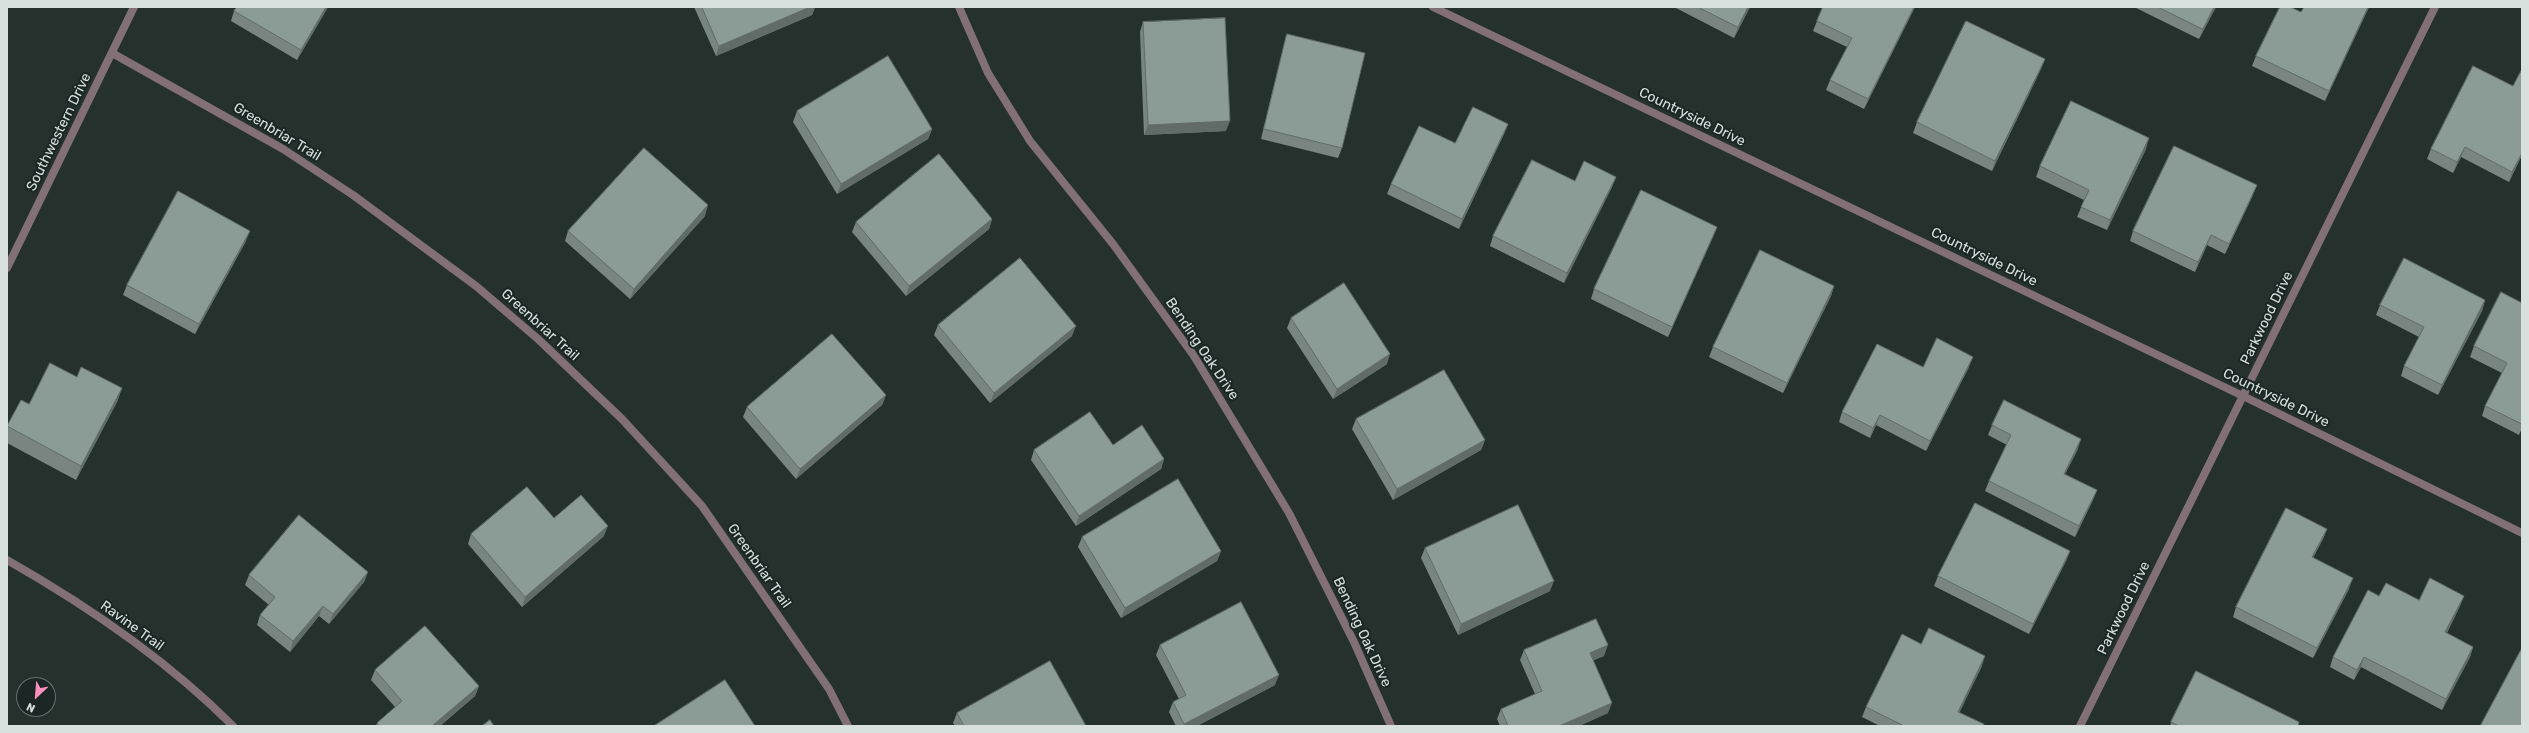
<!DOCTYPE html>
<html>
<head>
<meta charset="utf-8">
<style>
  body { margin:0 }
  #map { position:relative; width:2529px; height:733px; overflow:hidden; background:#24312d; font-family:Rubik,sans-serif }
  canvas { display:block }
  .frame { position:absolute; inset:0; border:8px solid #d7e0dd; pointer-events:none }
  .north { position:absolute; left:16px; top:677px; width:40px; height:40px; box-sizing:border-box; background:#1a2724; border:1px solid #66716e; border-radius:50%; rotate:206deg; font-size:11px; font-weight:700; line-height:16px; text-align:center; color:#d7e0dd }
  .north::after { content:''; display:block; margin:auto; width:14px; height:18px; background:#fd8ebe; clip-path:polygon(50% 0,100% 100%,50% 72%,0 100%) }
</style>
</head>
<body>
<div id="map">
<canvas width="2529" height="733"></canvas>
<div class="frame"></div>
<div class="north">N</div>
</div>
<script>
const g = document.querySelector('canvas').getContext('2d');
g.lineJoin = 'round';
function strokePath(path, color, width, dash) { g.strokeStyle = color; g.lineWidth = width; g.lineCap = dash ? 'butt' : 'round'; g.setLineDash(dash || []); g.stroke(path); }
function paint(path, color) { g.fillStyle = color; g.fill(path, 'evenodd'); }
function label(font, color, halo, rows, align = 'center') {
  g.font = font + ' Rubik,sans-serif'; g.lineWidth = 4; g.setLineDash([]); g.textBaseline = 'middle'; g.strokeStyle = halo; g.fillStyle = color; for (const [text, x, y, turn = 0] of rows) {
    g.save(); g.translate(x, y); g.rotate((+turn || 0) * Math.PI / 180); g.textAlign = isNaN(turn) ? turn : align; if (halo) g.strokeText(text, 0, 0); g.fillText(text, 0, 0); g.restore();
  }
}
strokePath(new Path2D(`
  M959,7L988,73L1030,141L1113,244L1194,356L1289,513L1354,642L1391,726
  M1433,7L2243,396L2522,533
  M112,53L283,149L353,195L476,286L538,339L622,419L702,506L829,689L848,726
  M7,268L134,7
  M7,560C88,606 167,660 233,726
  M2080,726L2435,7`), '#836f76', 8);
paint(new Path2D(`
  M237,7H328L297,60L231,21L234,11Z
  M694,7H815L812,15L716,56Z
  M1674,7H1750L1734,38Z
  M1823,7H1915L1864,109L1826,90L1830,80L1847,47L1813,31L1817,21Z
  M2134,7H2216L2199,39Z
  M2369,7L2325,101L2252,66L2256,56L2301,12Z
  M1143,22L1226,131L1144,135L1140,32Z
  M1287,34L1342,148L1338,158L1261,139L1284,44Z
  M2045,59L2041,69L1992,171L1913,133L1917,122Z
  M2513,86L2522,155L2509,182L2461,157L2453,173L2427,159L2431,149Z
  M797,111L932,129L928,139L837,194L793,122Z
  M1508,124L1504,134L1459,229L1387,194L1391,184L1455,143Z
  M2146,149L2107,230L2077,217L2084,200L2036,177L2040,166Z
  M1616,177L1612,187L1564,283L1490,246L1493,236L1575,181Z
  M2253,195L2225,254L2207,245L2195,272L2130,241L2133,231Z
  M705,216L630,299L565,241L568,231Z
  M992,219L989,229L906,296L852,232L856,222Z
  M1717,227L1713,237L1668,337L1591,299L1594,289Z
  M246,241L195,334L123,295L127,285Z
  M1834,286L1831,296L1783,393L1709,357L1713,347Z
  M2485,300L2482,311L2438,395L2401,376L2404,366L2419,337L2376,315L2380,305Z
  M2522,303V428L2519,435L2482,416L2485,406L2502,373L2470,357L2474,346Z
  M1291,318L1387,364L1333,399L1287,328Z
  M938,325L1072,336L990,403L934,335Z
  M1923,367H1969L1926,451L1876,425L1870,438L1839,422L1842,412Z
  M77,377L122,388L117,402L76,480L7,443V426L29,404Z
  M886,395L882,405L796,479L743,417L747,407Z
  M1356,419L1485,440L1481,450L1393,500L1352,429Z
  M1992,425L2078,449L2065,474L2097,490L2093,500L2075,537L1985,491L1989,481L2007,445L1988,435Z
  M1113,445L1164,459L1161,469L1076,526L1031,460L1034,450Z
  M554,518L604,536L522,607L468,544L471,534Z
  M2327,529L2323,539L2313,558L2349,589L2313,658L2233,617L2236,607Z
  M1082,537L1221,551L1217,561L1121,618L1078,547Z
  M1425,548L1550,591L1458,635L1421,558Z
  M2070,551L2066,561L2029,634L1934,586L1938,576Z
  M368,572L364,582L329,624L319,616L290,652L257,625L260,615L269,605L245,585L249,575Z
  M2379,596L2419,600L2464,596L2460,606L2447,633L2473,647L2470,657L2442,710L2361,667L2354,680L2330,667L2333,657Z
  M1921,644L1982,666L1959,712L1984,726H1880L1862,717L1866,707Z
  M1160,645L1275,685L1197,726H1176L1169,712L1173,702L1179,699L1156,655Z
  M1524,650L1604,656L1593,660L1608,713L1579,726H1500L1497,719L1501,709L1535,694L1520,660Z
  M375,670L479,686L475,696L440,726H376L377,723L395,707L371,680Z
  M957,713L1086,726H955L953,723Z
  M2171,722L2298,726H2170Z`), '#788581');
paint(new Path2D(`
  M326,7H328L297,60L301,50Z
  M810,7H815L812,15L716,56L719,46Z
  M1748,7H1750L1734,38L1738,27Z
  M1914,7H1915L1864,109L1868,99Z
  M2214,7H2216L2199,39L2203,29Z
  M2368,7H2369L2325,101L2329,91Z
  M2045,59L2041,69L1992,171L1995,161Z
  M1230,121L1226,131L1144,135L1148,125Z
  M1508,124L1504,134L1459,229L1462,219Z
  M932,129L928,139L837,194L841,184Z
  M2149,138L2146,149L2107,230L2110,220Z
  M2465,147L2461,157L2453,173L2457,162Z
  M2522,153V155L2509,182L2512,172Z
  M1616,177L1612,187L1564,283L1567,273Z
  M2257,185L2253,195L2225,254L2229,244Z
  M708,205L705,216L630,299L634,289Z
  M992,219L989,229L906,296L909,286Z
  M1717,227L1713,237L1668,337L1672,327Z
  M250,231L246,241L195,334L199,324Z
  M2211,235L2207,245L2195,272L2198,262Z
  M1834,286L1831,296L1783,393L1787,383Z
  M2485,300L2482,311L2438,395L2442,385Z
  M1076,326L1072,336L990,403L994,393Z
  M1390,354L1387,364L1333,399L1337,389Z
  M1973,357L1969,367L1926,451L1930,441Z
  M122,388L117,402L76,480L81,466Z
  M886,395L882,405L796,479L800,469Z
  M1880,415L1876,425L1870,438L1873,428Z
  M2081,439L2078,449L2060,484L2064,474Z
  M1485,440L1481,450L1393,500L1397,489Z
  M1164,459L1161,469L1076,526L1079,516Z
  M2097,490L2093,500L2075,537L2079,526Z
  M608,526L604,536L522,607L525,597Z
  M2327,529L2323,539L2308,567L2312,557Z
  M1221,551L1217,561L1121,618L1125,608Z
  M2070,551L2066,561L2029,634L2033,624Z
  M368,572L364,582L329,624L333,614Z
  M2353,578L2349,589L2313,658L2317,648Z
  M1554,581L1550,591L1458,635L1461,624Z
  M2464,596L2460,606L2442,642L2445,632Z
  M323,606L319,616L290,652L293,641Z
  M1608,645L1604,656L1587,663L1590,653Z
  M2473,647L2470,657L2442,710L2446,699Z
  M1985,656L1982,666L1955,722L1958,712Z
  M2364,657L2361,667L2354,680L2357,670Z
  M1279,675L1275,685L1197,726H1183L1184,724Z
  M479,686L475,696L440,726H432Z
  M1612,703L1608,713L1579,726H1559Z`), '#616c69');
const building = new Path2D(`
  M237,7H326L301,50L234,11Z
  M702,7H810L719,46Z
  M1698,7H1748L1738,27Z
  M1823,7H1914L1868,99L1830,80L1852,38L1817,21Z
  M2158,7H2214L2203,29Z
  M2280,7H2290L2301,12L2304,7H2322L2323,8V7H2368L2329,91L2256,56Z
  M1225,18L1230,121L1148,125L1143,22Z
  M1966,21L2045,59L1995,161L1917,122Z
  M1287,34L1365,53L1342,148L1264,129Z
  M888,56L932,129L841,184L797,111Z
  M2473,66L2513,86L2522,69V153L2512,172L2465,147L2457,162L2431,149Z
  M2071,101L2149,138L2110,220L2081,207L2089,190L2040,166Z
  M1473,107L1508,124L1462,219L1391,184L1419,126L1455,143Z
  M2174,146L2257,185L2229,244L2211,235L2198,262L2133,231Z
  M644,148L708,205L634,289L568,231Z
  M939,154L992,219L909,286L856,222Z
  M1532,160L1575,181L1584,161L1616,177L1567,273L1493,236Z
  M1641,190L1717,227L1672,327L1594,289Z
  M178,191L250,231L199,324L127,285Z
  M1760,250L1834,286L1787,383L1713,347Z
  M1020,258L1076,326L994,393L938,325Z
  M2404,258L2485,300L2442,385L2404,366L2424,327L2380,305Z
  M1344,283L1390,354L1337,389L1291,318Z
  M2501,292L2522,303V424L2485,406L2507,363L2474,346Z
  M832,334L886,395L800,469L747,407Z
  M1937,338L1973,357L1930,441L1880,415L1873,428L1842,412L1877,344L1923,367Z
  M50,363L77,377L81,367L122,388L81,466L7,426L21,400L29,404Z
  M1444,370L1485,440L1397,489L1356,419Z
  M2004,400L2081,439L2064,474L2097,490L2079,526L1989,481L2011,435L1992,425Z
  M1090,412L1113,445L1142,425L1164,459L1079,516L1034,450Z
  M1178,479L1221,551L1125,608L1082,537Z
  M527,487L554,518L581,495L608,526L525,597L471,534Z
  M1975,503L2070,551L2033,624L1938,576Z
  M1518,505L1554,581L1461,624L1425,548Z
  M2286,508L2327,529L2312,557L2353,578L2317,648L2236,607Z
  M299,515L368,572L333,614L323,606L293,641L260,615L275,597L249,575Z
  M2430,578L2464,596L2445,632L2473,647L2446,699L2364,657L2357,670L2333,657L2368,590L2379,596L2386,583L2419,600Z
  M1241,602L1279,675L1184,724L1173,702L1186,695L1160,645Z
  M1596,619L1608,645L1590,653L1612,703L1559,726H1508L1501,709L1542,691L1524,650Z
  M425,626L479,686L432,726H380L377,723L402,701L375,670Z
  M1929,628L1985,656L1958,712L1984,724L1983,726H1904L1866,707L1902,634L1921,644Z
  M2522,648V726H2482L2481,725Z
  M1050,661L1086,726H964L957,713Z
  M2196,671L2299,722L2298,726H2179L2171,722Z
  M725,680L755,726H654Z
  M490,720L494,726H482Z`);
paint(building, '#8b9b96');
strokePath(building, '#616c69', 1);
label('14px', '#d7e0dd', '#1a2724', [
  ["Countryside Drive",1692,117,26],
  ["Southwestern Drive",59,132,-64],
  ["Greenbriar Trail",277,132,31],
  ["Countryside Drive",1984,257,26],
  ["Parkwood Drive",2267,318,-64],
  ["Greenbriar Trail",540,325,42],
  ["Bending Oak Drive",1202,349,56],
  ["Countryside Drive",2276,398,26],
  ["Greenbriar Trail",759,566,55],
  ["Parkwood Drive",2124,608,-64],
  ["Ravine Trail",132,626,36],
  ["Bending Oak Drive",1362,632,65]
]);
</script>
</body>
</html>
